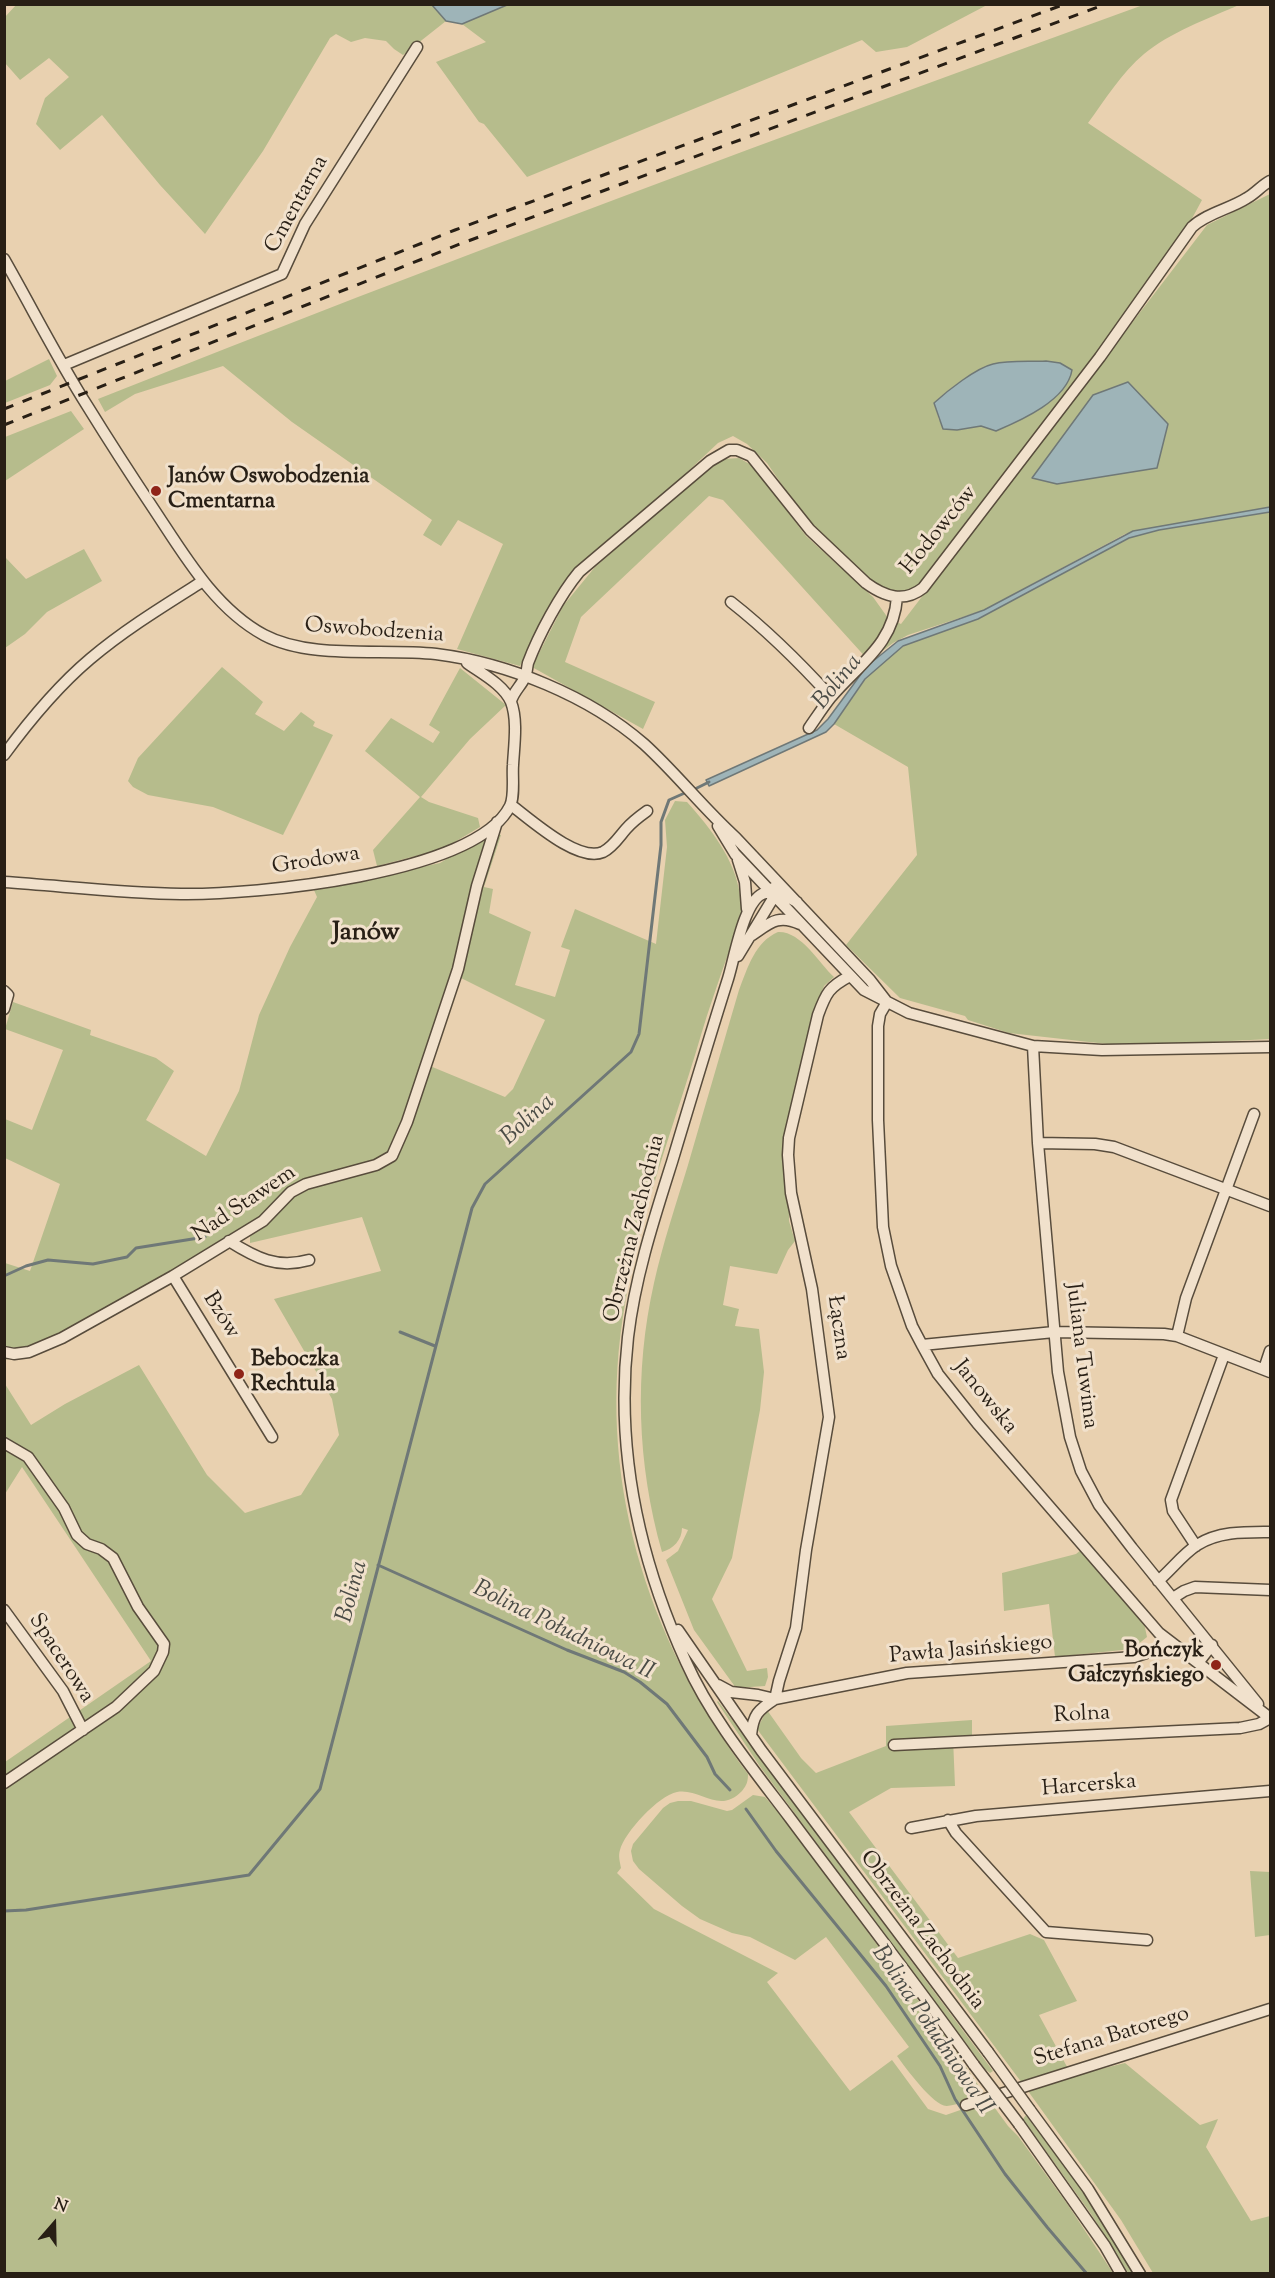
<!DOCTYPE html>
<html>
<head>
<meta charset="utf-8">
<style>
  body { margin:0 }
  #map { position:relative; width:1275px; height:2278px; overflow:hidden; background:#e9d1b0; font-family:"Sorts Mill Goudy",serif }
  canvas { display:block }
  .frame { position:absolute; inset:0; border:6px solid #281f15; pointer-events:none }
  .north { position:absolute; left:24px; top:2194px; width:60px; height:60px; -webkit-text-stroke:4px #f1e1cc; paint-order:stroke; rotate:20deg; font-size:16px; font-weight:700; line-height:24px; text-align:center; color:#281f15 }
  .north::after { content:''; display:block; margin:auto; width:21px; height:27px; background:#281f15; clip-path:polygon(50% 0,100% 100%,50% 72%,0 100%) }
</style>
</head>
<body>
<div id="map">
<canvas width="1275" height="2278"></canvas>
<div class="frame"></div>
<div class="north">N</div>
</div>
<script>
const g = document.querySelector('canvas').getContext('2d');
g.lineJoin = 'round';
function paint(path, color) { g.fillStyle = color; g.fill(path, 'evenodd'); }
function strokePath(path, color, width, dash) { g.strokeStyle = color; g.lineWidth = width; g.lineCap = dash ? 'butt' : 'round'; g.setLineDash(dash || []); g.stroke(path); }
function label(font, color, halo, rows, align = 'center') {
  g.font = font + ' "Sorts Mill Goudy",serif'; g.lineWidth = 6; g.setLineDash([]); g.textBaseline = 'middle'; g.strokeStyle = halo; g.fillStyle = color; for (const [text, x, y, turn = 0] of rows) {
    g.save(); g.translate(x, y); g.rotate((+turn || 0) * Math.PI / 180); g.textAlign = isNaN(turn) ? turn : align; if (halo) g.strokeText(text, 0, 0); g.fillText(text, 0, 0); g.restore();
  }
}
paint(new Path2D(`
  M17,4H432L446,21L403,55L394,49L386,41L365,38L351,42L336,34L330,38L263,151L205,234L160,185L102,115L60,150L36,124L45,98L69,77L49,58L20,80L5,63L4,18Z
  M507,5H987L907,47L876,52L862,40L527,177L484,124L479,122L436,62L486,42L462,24Z
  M1143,5H1239C1209,18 1169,33 1144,54C1122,72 1105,100 1088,123L1202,200L1189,224L1100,349L916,588C897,594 882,590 867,578L800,511L767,463L747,444L733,436L718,443L647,510L585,561L550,606L520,666L457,649L503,544L458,520L441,546L423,535L432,520L292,422L223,366L135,394L105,412L98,399C444,261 793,132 1143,5ZM993,364L996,431L981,426L957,430L939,420L934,403C950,387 971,374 993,364Z
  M1270,194V507L1189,521L1125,534L984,610L908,635L893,643L869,661L736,514L723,500L709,496L581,617L565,662L655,702L643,729L532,667L563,606L595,567L714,464L724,459L739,458L753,466L806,536L873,597L888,618L901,624L1207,225Z
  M49,359L57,376L50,385L5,403V381Z
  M71,411L84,429L5,481V437Z
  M1270,512V1039L1172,1044H1107L1009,1033L968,1020L965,1016L900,998L846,945L917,855L908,767L834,724L869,674L895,651L913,641L978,619L1129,538L1159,530Z
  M84,549L102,581L47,612L25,634L5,648V557L26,579Z
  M222,667L263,702L255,714L284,731L301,712L315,722L313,726L333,735L283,835L213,807L148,795L133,787L128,781L138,758Z
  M460,668L506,705L470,739L421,797L429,802L478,818L480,827L443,849L377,866L373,850L420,797L365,751L391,718L433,743L440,732L429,725Z
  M675,801L687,802C711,829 735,859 740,895H743V909C740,925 733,941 727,957C718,983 709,1008 701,1035C675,1124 640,1212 625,1304C595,1475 645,1636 748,1774C748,1781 747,1785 742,1791C719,1815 701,1788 677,1792C659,1795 624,1833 620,1850C618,1856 620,1862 621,1868L617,1873L654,1909L778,1973L767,1982L850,2091L892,2060L928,2109L946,2115L989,2100L1008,2126L1018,2136L1068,2205L1113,2273H5V1762L151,1661L22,1467L5,1494V1384L31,1425L65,1404L139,1365L207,1475L245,1513L301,1495L339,1435L332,1399L274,1299L381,1271L362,1217L250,1243V1223L229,1248L45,1351L5,1360V1263L30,1271L60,1184L5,1158V1119L32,1130L63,1050L5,1029L13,1002L91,1030L90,1035L156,1058L174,1071L146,1120L206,1156L239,1091L259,1015L290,947L317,897L314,890L440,863L491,832L501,835L484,887L493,889L489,913L531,932L515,985L555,997L570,950L561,947L575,909L656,944L667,847L665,820ZM459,977L545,1020L513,1089L505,1097L430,1066Z
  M778,932C801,931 819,963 834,977L824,986L817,1005L792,1110L789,1221L795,1241L788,1250L777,1274L730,1266L723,1305L739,1309L735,1326L759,1329L764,1372L760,1410L732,1558L712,1599L747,1671L767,1668L768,1677L765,1686L736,1688L694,1630L666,1560L678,1551L688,1530L682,1528C682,1540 673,1549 662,1552C637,1464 634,1372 654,1283C663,1243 676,1204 688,1165C705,1106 722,1048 739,990C748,967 755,942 778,932Z
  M1081,1550L1144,1623L1147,1637L1132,1649L1055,1657L1049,1604L1004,1611L1002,1573L1076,1554Z
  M718,1701L993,2071L990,2073L985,2069L761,1768L717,1702Z
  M767,1710L801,1758L816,1773L886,1746V1726L972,1720V1739L953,1738L955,1786L891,1788L849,1812L958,1958L1030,1934L1044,1940L1077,2001L1039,2015L1072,2076L1125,2063L1200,2125L1218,2119L1206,2147L1251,2221L1270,2216V2273H1153L1121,2220L1028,2091L757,1729Z
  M753,1795L765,1797L784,1819L952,2046L984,2094C973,2098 959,2105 947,2106C934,2107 905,2067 897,2056L909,2047L826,1937L795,1960L750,1937L732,1933L700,1919L682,1906L639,1869L633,1861L631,1851L633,1844L663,1808L670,1803L678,1801H691L727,1811L732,1810Z
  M1250,1871L1270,1872V1935L1255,1937Z
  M1026,2115L1088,2198L1134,2273H1128L1091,2214L1023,2119Z`), '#b6bc8c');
const water = new Path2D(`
  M432,5H507L462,24L446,21Z
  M1046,361L1060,363L1072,370C1067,400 1022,420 996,431L981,426L957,430L943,429L934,403C947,391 976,368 993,364C1009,360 1029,362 1046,361Z
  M1128,382L1168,424L1157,468L1057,484L1032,478L1093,395Z
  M1270,507V512L1159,530L1129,538L978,619L903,646L865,679L834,724L826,732L709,786L706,780L817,730L828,719L867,666L898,641L984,610L1133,531Z`);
paint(water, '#9eb4b8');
strokePath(water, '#6f7877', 1.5);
strokePath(new Path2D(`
  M693,790L709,782
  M4,1276L26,1266L48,1260L93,1264L127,1257L136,1248L205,1237
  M400,1332L435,1346
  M378,1565L567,1650L624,1672L640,1682L667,1704L707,1757L715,1774L730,1790
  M746,1809L776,1851L886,1986L940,2066L955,2099L1005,2174L1047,2227L1087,2274
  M4,1911L26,1910L249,1875L320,1789L472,1208L485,1184L631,1052L639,1034L661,845V822L669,800L687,792`), '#6f7877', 3);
const minor = new Path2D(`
  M4,259C32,308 58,360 88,407C109,441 131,475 153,508C183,553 214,608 264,635C311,660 382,648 436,654C508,663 589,696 644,744C676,773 703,808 735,837L870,980L887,1002
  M64,365L282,274L305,224L417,47
  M731,602C768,631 800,663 831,697
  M511,701C514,691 521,686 525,677C527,673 527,667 528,663C539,634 560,595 579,572L710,461L729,450H737L751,456L810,530L866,583C885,597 904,603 923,588L1100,357L1192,227C1207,213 1230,209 1247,198C1256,193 1262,185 1270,181
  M809,728C816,718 823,707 831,697C859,664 894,644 897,597
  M4,755C29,721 58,686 90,659C124,630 165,605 203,581
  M511,805C530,819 578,863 603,852C613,847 619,837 626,829C632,822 640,816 647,811
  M718,826L735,854L864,990L909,1013L1033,1046L1102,1050L1270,1047
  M738,860L745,882L747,909
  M4,882C63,886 123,893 181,894C252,895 476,875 510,806C515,796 512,776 513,765C514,746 518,720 511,702C504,685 481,673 467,663
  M797,902C787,897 777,891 765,893C743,898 734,963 727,982C708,1042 690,1102 672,1162C654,1219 635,1277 628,1337C615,1450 639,1559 686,1662C711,1718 753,1769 790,1818C851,1900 914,1981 974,2065
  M752,935C770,923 778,914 800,924
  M738,956L772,900L773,888
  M4,991L8,995L4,1009
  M887,1002L880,1014L878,1026V1120L883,1227L891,1266L912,1326L922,1345L938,1374L977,1423L1159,1633L1270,1718
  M1033,1046L1038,1143L1058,1372L1070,1437L1081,1471L1099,1505L1132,1548L1258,1704
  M1038,1143L1095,1144L1114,1147L1270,1206
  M229,1241C256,1258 277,1269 309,1260
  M173,1276L272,1437
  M1177,1336L1186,1298L1254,1114
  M922,1345L1054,1332L1164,1334L1177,1336L1270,1372
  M4,1352L14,1354L29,1352L62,1338L173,1276L263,1221L291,1192L306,1184L376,1165L392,1156L407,1122L458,969L477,886L497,822
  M1264,1369L1270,1351
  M4,1443L28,1457L64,1508L77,1535L87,1544L101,1549L113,1558L138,1607L164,1644L163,1652L154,1671L116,1707L4,1783
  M1196,1546L1173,1511L1171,1500L1224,1355
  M1158,1581C1171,1570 1183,1554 1197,1545C1219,1531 1246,1532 1270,1532
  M1173,1598L1184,1591L1195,1587L1270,1590
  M4,1610L63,1691L83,1730
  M678,1630L761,1750L988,2052
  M1198,1663L1212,1645
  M718,1685L731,1692L758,1695L775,1699L907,1673L1134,1657L1155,1650L1168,1641
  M775,1699L779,1681L796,1628L806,1550L829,1417L812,1289L791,1193L788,1155L789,1138L818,1015C826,993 829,987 850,976
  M751,1735C753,1715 758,1710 775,1699
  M894,1745L1240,1728L1259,1724L1270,1718
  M948,1820L956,1833L1046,1932L1147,1940
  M911,1828L976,1816L1270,1791
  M966,2105L1270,2009
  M1030,2110L1088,2189L1140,2274
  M1019,2124L1105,2246L1121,2274`);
strokePath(minor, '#584c3c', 13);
strokePath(minor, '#f1e1cc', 10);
strokePath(new Path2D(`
  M4,409L455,230L1065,4
  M4,425L460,244L1106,4`), '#281f15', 3, [10, 10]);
const minorBridge = new Path2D(`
  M988,2052L1030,2110
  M974,2065L1019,2124`);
strokePath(minorBridge, '#584c3c', 13, []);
strokePath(minorBridge, '#f1e1cc', 10);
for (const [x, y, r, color] of [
  [156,491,6,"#8f2418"],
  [239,1374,6,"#8f2418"],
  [1216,1665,6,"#8f2418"]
]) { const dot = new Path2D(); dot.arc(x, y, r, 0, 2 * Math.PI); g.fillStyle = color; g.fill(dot); strokePath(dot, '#f1e1cc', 2); }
label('22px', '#281f15', '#f1e1cc', [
  ["Cmentarna",298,205,-61],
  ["Hodowców",940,531,-51],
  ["Oswobodzenia",374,632,4],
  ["Grodowa",316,862,-9],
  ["Nad Stawem",245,1205,-34],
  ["Obrzeżna Zachodnia",636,1229,-76],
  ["Bzów",220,1316,58],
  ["Łączna",837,1328,82],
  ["Juliana Tuwima",1080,1356,83],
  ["Janowska",984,1398,51],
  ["Pawła Jasińskiego",971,1651,-5],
  ["Spacerowa",60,1659,57],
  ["Rolna",1082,1716,-3],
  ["Harcerska",1089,1787,-5],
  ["Obrzeżna Zachodnia",921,1931,53],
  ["Stefana Batorego",1112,2038,-17]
]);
label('bold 22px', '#281f15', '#f1e1cc', [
  ["Janów Oswobodzenia",168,478],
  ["Cmentarna",168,503],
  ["Beboczka",251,1361],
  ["Rechtula",251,1386],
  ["Bończyk",1204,1652,"right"],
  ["Gałczyńskiego",1204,1677,"right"]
], 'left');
label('italic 24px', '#4b4c46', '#f1e1cc', [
  ["Bolina",839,683,-51],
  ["Bolina",529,1121,-42],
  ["Bolina",354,1592,-75],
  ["Bolina Południowa II",563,1632,26],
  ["Bolina Południowa II",931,2031,56]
]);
label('bold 26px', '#281f15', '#f1e1cc', [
  ["Janów",366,935]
]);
</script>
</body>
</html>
